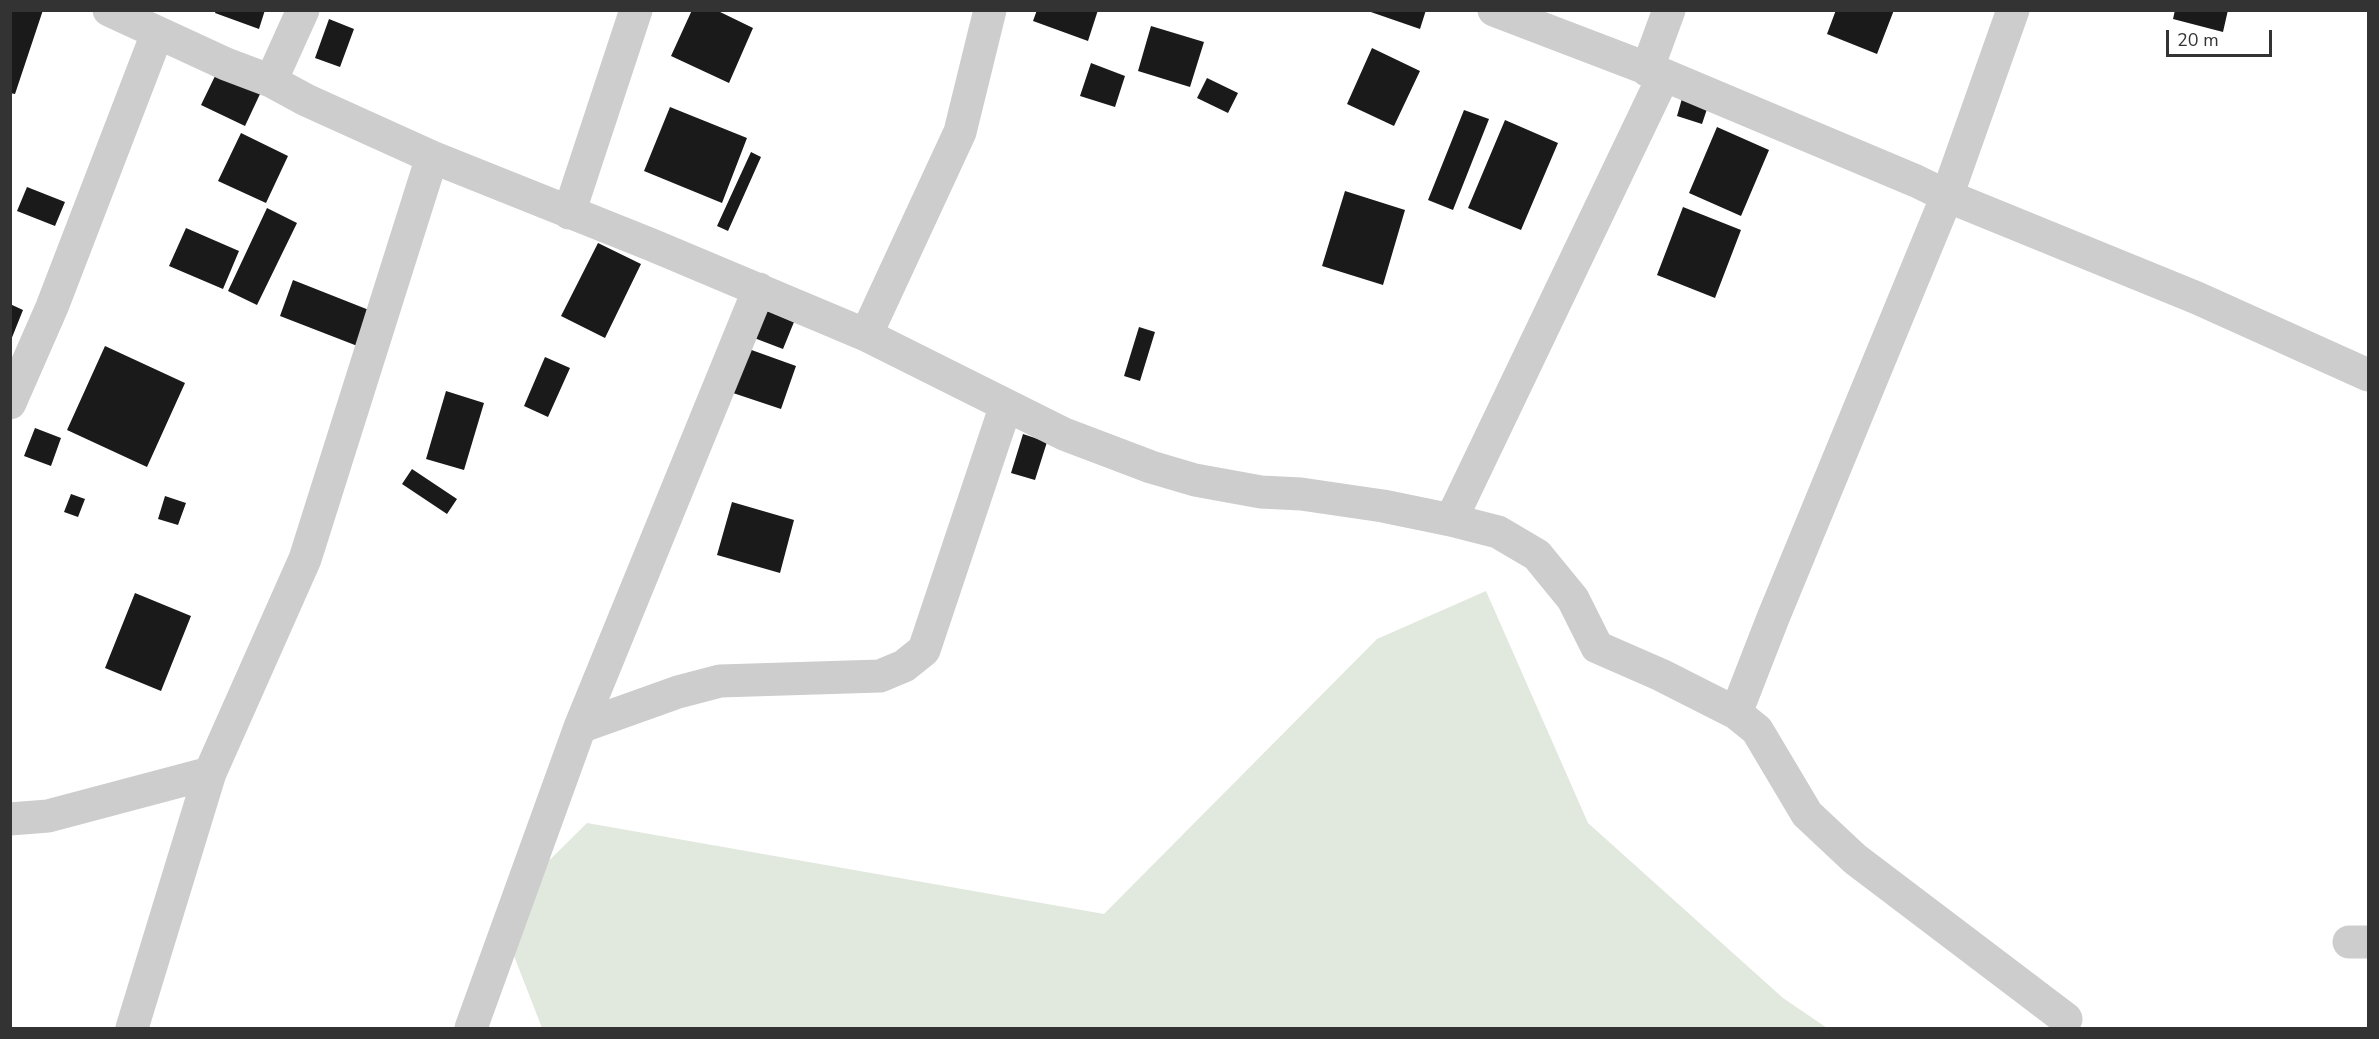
<!DOCTYPE html>
<html>
<head>
<meta charset="utf-8">
<style>
  body { margin:0 }
  #map { position:relative; width:2379px; height:1039px; overflow:hidden; background:#fff; font-family:"Nunito Sans",sans-serif }
  canvas { display:block }
  .frame { position:absolute; inset:0; border:12px solid #333; pointer-events:none }
  .scale { position:absolute; left:2166px; top:30px; width:106px; height:27px; box-sizing:border-box; border:3px solid #333; border-top:0; padding-left:8px; font-size:18px; line-height:21px; white-space:nowrap; color:#333; -webkit-text-stroke:4px #fff; paint-order:stroke }
</style>
</head>
<body>
<div id="map">
<canvas width="2379" height="1039"></canvas>
<div class="frame"></div>
<div class="scale">20 m</div>
</div>
<script>
const g = document.querySelector('canvas').getContext('2d');
g.lineJoin = 'round';
function paint(path, color) { g.fillStyle = color; g.fill(path, 'evenodd'); }
function strokePath(path, color, width, dash) { g.strokeStyle = color; g.lineWidth = width; g.lineCap = dash ? 'butt' : 'round'; g.setLineDash(dash || []); g.stroke(path); }
paint(new Path2D(`
  M1486,591L1588,823L1783,998L1827,1028H542L497,912L587,823L1104,914L1377,639Z`), '#e1e8dd');
paint(new Path2D(`
  M10,10H43L15,94L10,93Z
  M216,10H265L259,29L215,13Z
  M692,10H716L753,28L729,83L671,56Z
  M1037,10H1098L1088,41L1033,21Z
  M1365,10H1426L1420,29Z
  M1836,10H1894L1877,54L1827,34Z
  M2175,10H2228L2223,32L2173,19Z
  M329,19L354,29L340,67L315,58Z
  M1151,26L1204,42L1190,87L1138,71Z
  M1372,48L1420,71L1394,126L1347,104Z
  M1091,63L1125,76L1115,107L1080,96Z
  M216,74L260,94L245,126L201,105Z
  M1207,78L1238,93L1228,113L1197,98Z
  M1683,95L1709,103L1702,124L1677,116Z
  M670,107L747,138L722,203L644,171Z
  M1464,110L1489,119L1453,210L1428,200Z
  M1505,120L1558,143L1521,230L1468,208Z
  M1717,127L1769,150L1741,216L1689,193Z
  M241,133L288,156L266,203L218,181Z
  M751,152L761,157L728,231L717,226Z
  M27,187L65,202L55,226L17,211Z
  M1345,191L1405,210L1383,285L1322,266Z
  M1683,207L1741,230L1715,298L1657,275Z
  M267,208L297,223L257,305L228,291Z
  M186,228L239,251L223,289L169,266Z
  M598,243L641,264L605,338L561,316Z
  M293,280L374,312L360,347L280,316Z
  M10,304L23,310L11,340H10Z
  M760,308L794,322L783,349L749,336Z
  M1139,327L1155,332L1140,381L1124,376Z
  M105,346L185,383L147,467L67,430Z
  M746,348L796,366L781,409L730,392Z
  M545,357L570,368L548,417L524,406Z
  M446,391L484,403L464,470L426,459Z
  M35,428L61,438L51,466L24,456Z
  M1023,434L1047,442L1035,480L1011,473Z
  M412,469L457,499L447,514L402,484Z
  M71,494L85,499L78,517L64,512Z
  M165,496L186,503L178,525L158,519Z
  M732,502L794,520L780,573L717,555Z
  M135,593L191,616L161,691L105,668Z`), '#1a1a1a');
strokePath(new Path2D(`
  M109,10L226,64L271,81L306,100L432,157L652,245L866,335L1064,434L1151,467L1195,480L1261,492L1301,494L1383,506L1451,520L1498,532L1537,555L1573,599L1597,647L1661,675L1736,713L1757,730L1807,814L1855,859L2066,1019
  M1494,10L1664,75L1916,181L1947,196L2197,298L2368,375
  M1647,70L1669,10
  M271,81L303,10
  M569,213L636,10
  M866,335L960,132L990,10
  M10,403L52,307L157,34
  M1451,520L1664,75
  M1736,713L1773,618L1947,196L2013,10
  M580,727L678,692L720,681L880,676L904,666L924,650L1006,405
  M10,819L48,816L210,773
  M2349,942H2368
  M132,1028L210,773L305,559L432,157
  M471,1028L580,727L759,289`), '#cdcdcd', 33);
</script>
</body>
</html>
